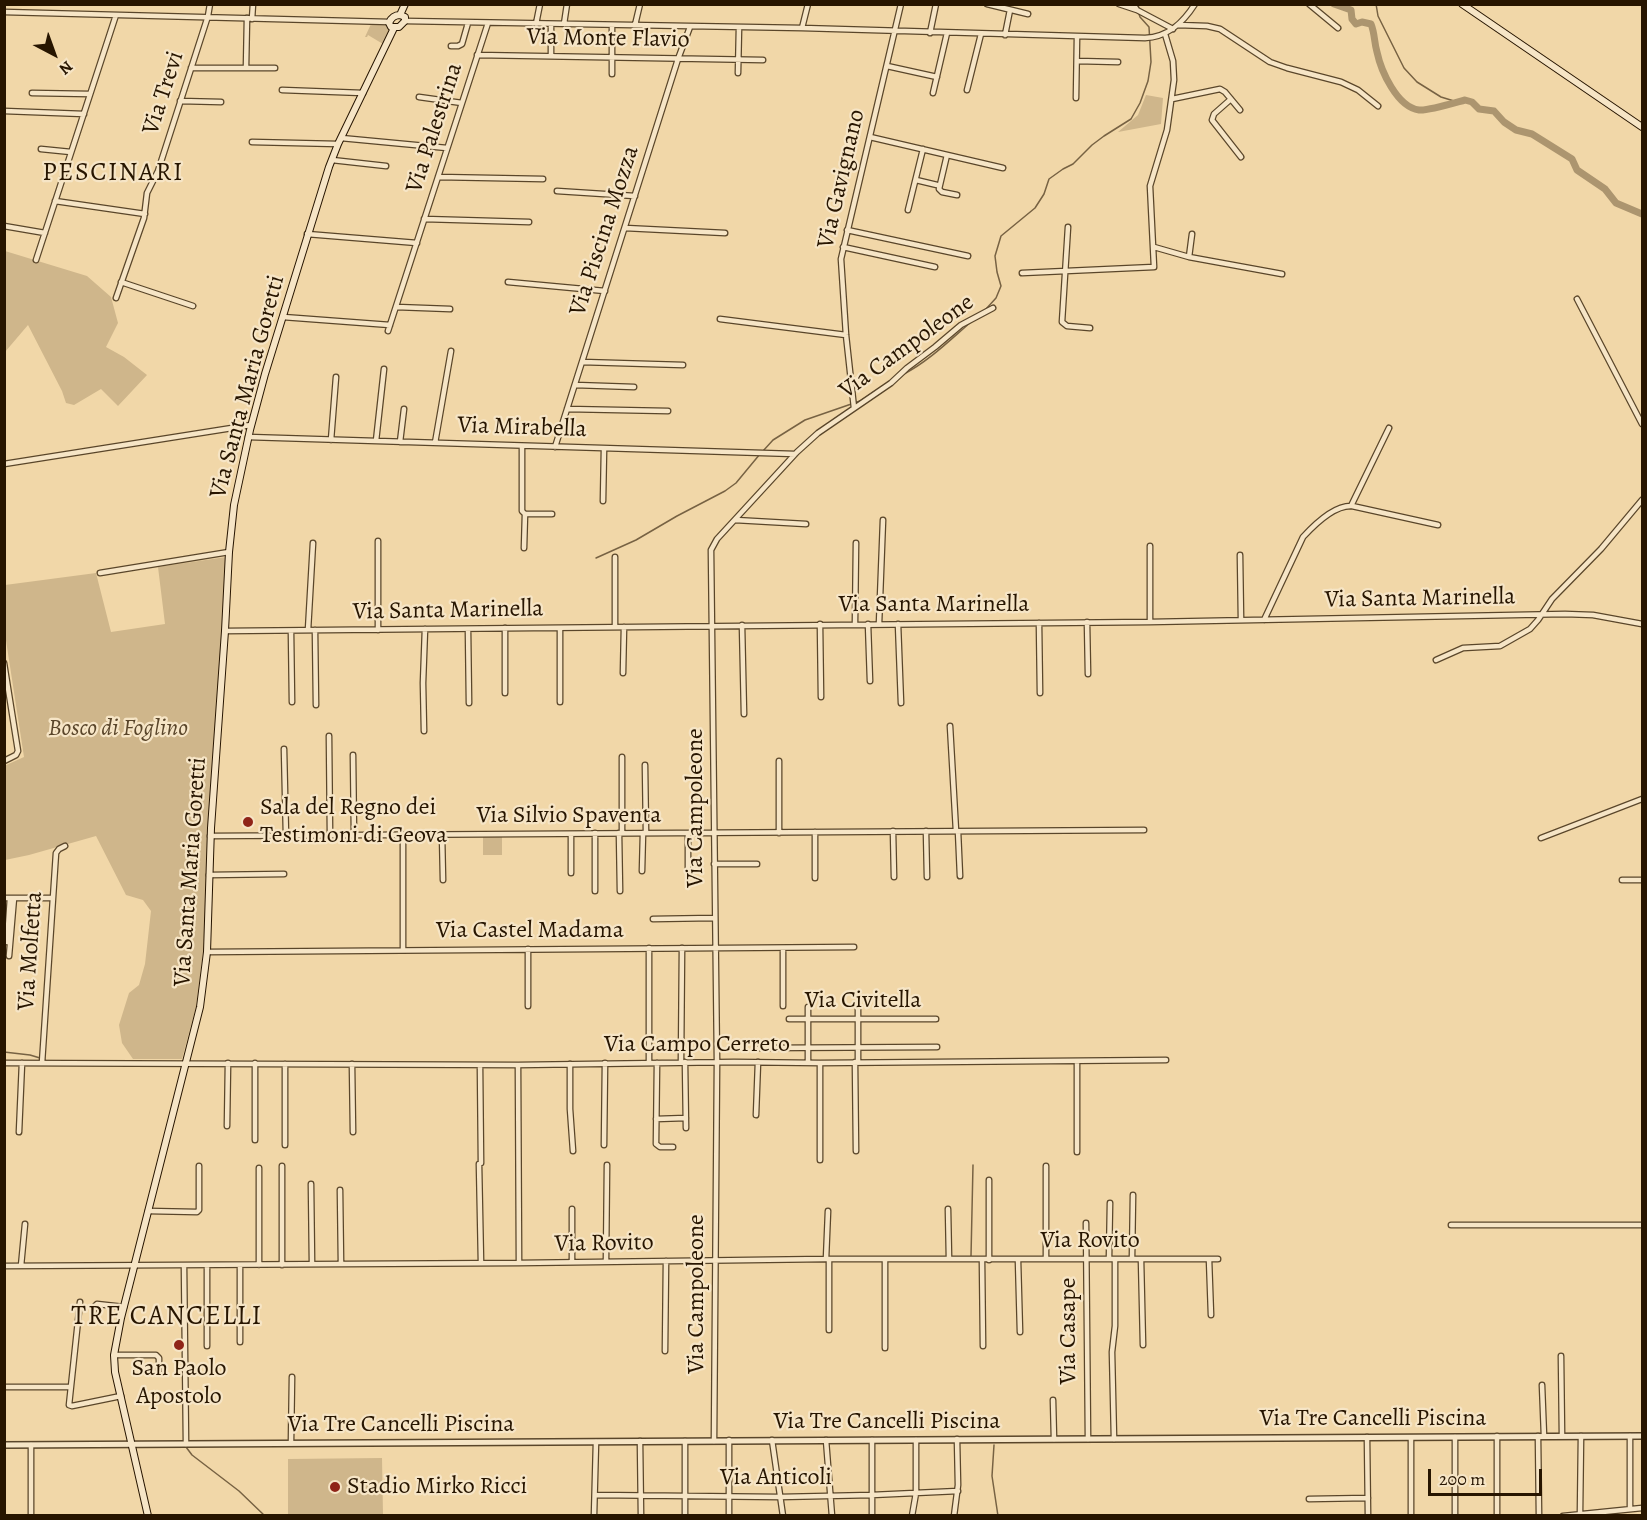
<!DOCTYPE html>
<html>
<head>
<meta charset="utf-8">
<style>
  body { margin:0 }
  #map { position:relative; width:1647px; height:1520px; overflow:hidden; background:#f1d7a8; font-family:Alegreya,serif }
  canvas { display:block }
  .frame { position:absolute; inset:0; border:6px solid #271500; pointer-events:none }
  .north { position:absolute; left:24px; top:24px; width:60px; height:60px; -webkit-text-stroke:4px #f6e5c6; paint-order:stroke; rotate:139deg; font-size:16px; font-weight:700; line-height:24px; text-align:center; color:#271500 }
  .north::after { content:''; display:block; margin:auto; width:21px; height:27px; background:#271500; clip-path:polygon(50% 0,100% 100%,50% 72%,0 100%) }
  .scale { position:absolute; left:1428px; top:1469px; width:114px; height:27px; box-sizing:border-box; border:3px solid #271500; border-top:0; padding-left:8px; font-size:18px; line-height:21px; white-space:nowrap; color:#271500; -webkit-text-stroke:4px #f6e5c6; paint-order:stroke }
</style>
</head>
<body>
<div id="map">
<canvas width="1647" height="1520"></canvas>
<div class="frame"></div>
<div class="north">N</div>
<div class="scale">200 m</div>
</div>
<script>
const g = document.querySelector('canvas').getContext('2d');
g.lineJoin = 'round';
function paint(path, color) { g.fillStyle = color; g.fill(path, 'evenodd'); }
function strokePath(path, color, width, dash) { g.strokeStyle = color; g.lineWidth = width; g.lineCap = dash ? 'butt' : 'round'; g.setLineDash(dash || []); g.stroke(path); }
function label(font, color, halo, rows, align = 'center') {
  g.font = font + ' Alegreya,serif'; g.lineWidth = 4.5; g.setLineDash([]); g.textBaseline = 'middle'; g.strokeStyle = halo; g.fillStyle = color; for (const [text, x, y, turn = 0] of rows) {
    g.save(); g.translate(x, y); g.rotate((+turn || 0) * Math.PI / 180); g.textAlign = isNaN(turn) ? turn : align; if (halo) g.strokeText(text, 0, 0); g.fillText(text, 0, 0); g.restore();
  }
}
paint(new Path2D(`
  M371,24H386L390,28V32L383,44L368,35L367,37H365Z
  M1146,95L1163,98L1161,124L1118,132L1138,115Z
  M5,251L87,276L111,297L118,323L106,347L124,357L147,375L118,406L101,389L74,405L66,403L62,391L28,325L5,352Z
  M226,557L203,953L196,1007L182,1059H133L122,1043L119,1025L129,993L139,985L145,964L151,911L143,900L126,895L96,836L29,855L5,860L4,766L24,757L5,634V585L96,573L111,632L165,624L158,567Z
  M483,836H502V855H483Z
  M382,1458L383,1515H288V1459Z`), '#cfb68b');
strokePath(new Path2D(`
  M1138,4L1139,10
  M1376,4L1378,16L1404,68L1417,82L1441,97L1454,101V103
  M986,309L996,298L1001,286L997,272L995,256L1001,236L1035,208L1044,194L1049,179L1063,169L1073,164L1092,145L1104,136L1131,119L1140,103L1148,81L1151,62L1149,27L1140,17L1139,14
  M904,374C929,361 950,340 971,322
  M763,451L773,440L805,420L860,401L884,385
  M596,558L636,540L677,516L725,491L736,483L760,454
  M4,1052L30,1055L40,1058
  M971,1256L973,1165
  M994,1445L992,1476L998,1516
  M186,1447L192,1455L239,1491L265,1516`), '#776243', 1.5);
strokePath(new Path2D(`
  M1334,4L1351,10L1352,19L1356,24L1362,22L1371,24C1375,34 1374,42 1377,52C1381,71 1397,107 1419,110C1428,111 1454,103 1465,100L1472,102L1479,109L1494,111L1504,122L1516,130L1532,134L1572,159L1577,170L1605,189L1616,203L1642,214`), '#ac956f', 7);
const minor = new Path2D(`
  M987,4L1028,14
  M1119,4L1137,10
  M1133,4L1137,10L1173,29
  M1309,4L1338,28
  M4,12L390,22
  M252,19L253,4
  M405,21L802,28L1145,38C1168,37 1183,23 1195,4
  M536,24L540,4
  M564,24L567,4
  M612,25V74
  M635,25L640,4
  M1178,25L1207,26L1220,29L1270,62L1287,68L1341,82L1358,90L1378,106
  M802,28L808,4
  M930,33L936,4
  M1005,35L1010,10
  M451,46H458L462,44L468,23
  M477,55L763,60
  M551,56V24
  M1077,61L1118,62
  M887,66L937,77
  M191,68H275
  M246,68L247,18
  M738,73L739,27
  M282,90L363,93
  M967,90L981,34
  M32,93L90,94
  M933,93L947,33
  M419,97L462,103
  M1076,98L1077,37
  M1172,99L1220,89L1225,92L1240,110
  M1231,99L1214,114L1212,120L1241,157
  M180,101L221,102
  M4,111L84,114
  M870,137L1003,168
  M341,138L447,148
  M252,142L338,144
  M41,149L71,152
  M947,155L939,189L942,192L957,195
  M332,160L386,166
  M438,177L543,179
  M916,180L937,185
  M557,191L635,196
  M55,201L145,214
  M908,210L923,149
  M424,219L529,222
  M4,226L45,233
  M1068,227L1062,322L1067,326L1090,328
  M625,228L725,233
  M847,230L968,256
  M307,234L417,243
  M843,247L935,267
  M1154,247L1189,257L1282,274
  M1189,257L1192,234
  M36,260L116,15
  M1022,273L1154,267L1150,186L1167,130L1174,80L1173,61L1165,34
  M121,282L193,306
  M508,282L605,291
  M116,298L144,218L147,193L158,171L208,16L210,4
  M1577,299L1642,424
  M396,307L450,309
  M283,317L390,325
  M720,319L846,335
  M388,331L488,23
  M582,362L683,365
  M575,385L634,387
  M854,408L846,335L841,259L901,4
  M567,409L668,411
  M248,437L795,454
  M331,440L336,377
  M376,441L384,369
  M400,442L404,409
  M435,443L451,351
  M522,446V511L525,514L524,548
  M555,447L678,59L690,27
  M4,464L251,425
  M603,501L604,449
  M1351,506L1389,428
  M525,514H552
  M735,520L806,524
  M378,541V630
  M1240,555L1241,620
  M100,573L229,552
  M1264,620L1303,537C1314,525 1335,505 1352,506L1438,525
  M1087,622L1088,674
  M1150,622V546
  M1039,623L1040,693
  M820,624L821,697
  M855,624L856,543
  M868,624L870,681
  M879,624L883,520
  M898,624L901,703
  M742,625L744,714
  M615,627V557
  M468,629L469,703
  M308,630L313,543
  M315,630L316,705
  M225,631L1150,622L1565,614L1593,615L1642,624
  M291,631L292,702
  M1436,660L1463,648L1500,646L1530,629L1538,620L1552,599L1601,549L1642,500
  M4,663L18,751L16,755L4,761
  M623,673L624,627
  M505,693V628
  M560,702V628
  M950,726L956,831
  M424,731L423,683L425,629
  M329,736L330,835
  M284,749L286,836
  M353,755L354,835
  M779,761V833
  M645,765L646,833
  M893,831L894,877
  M926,831L927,877
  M958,831L960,876
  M815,832V878
  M619,833L620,891
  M622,833V757
  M442,834L443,880
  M210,836L1144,830
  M1541,838L1642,799
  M714,864H757
  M642,871L643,833
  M688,871V833
  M571,873V834
  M209,875L284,874
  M1622,880H1642
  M595,891V833
  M4,898H53
  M653,919L714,918
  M7,942L10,898
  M649,948V1063
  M783,948V1006
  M403,950V835
  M207,952L854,947
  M9,956L14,898
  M528,1006V949
  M808,1007V1063
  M789,1019H936
  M759,1048L937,1047
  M1077,1061V1152
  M681,1062L682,948
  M685,1062L686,1128
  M855,1062L856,1151
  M858,1062V1006
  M4,1063L518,1065L734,1062L820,1063L1166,1060
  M42,1063L56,853L59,849L65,846
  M255,1063V1140
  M657,1063L656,1144L660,1147H673
  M352,1064L353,1132
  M570,1064V1109L573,1151
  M480,1065L481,1163
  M518,1065L519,1263
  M756,1115L758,1062
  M656,1119L686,1118
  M227,1126L228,1063
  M19,1132L22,1063
  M285,1145V1064
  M604,1145L605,1063
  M820,1160V1063
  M479,1164L481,1263
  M1046,1166V1259
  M311,1184L312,1264
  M340,1190L341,1264
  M948,1209L949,1259
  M148,1211L197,1212L199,1210V1166
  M1086,1223L1088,1439
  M1451,1225H1642
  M826,1259L828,1211
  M829,1259V1330
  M1109,1259L1110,1203
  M1132,1259L1133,1195
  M1141,1259L1143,1345
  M1209,1259L1211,1315
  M982,1260L983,1346
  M989,1260V1180
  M1018,1260L1020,1332
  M572,1262V1209
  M606,1262L607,1165
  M184,1265L186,1444
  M207,1265V1346
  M259,1265V1168
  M282,1265V1166
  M4,1266L519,1263L826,1259H1218
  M21,1266L25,1224
  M80,1302L69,1405L72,1406L121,1396
  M93,1318L94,1307L97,1304L124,1307
  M240,1342V1265
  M885,1348V1259
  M665,1351L666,1261
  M114,1355H156L159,1358V1371
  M1561,1356L1562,1436
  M1542,1385L1544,1436
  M4,1387H70
  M1053,1400L1054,1439
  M1538,1436L1539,1516
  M1367,1437L1368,1516
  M1114,1439L1112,1352L1115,1326V1259
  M729,1440V1516
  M772,1440L783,1516
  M826,1440L832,1516
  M640,1441L641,1516
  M685,1441V1516
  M714,1441L717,1062L711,550L717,539L797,452L818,433L891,383L907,368L935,347L961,325L993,308
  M291,1443L292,1377
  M31,1445V1516
  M595,1495L780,1497L872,1495L958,1491
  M1309,1499L1368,1498
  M1630,1509V1436
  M1580,1514L1581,1436
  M594,1516L596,1442
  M872,1516V1440
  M912,1516L916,1493V1440
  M954,1516L958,1485L957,1439
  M1411,1516V1438
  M1455,1516V1437
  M1497,1516V1436
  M1563,1516L1642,1508`);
const tertiary = new Path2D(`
  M4,1445L1642,1436`);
const secondary = new Path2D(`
  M1462,4L1642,127
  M400,15L405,17V21L399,27H391L389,23C391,18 395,15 400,15Z
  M400,15L405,4
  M148,1516L115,1372L114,1355L121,1318L200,1007L207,952L211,828L225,631L229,552L234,505L250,430L265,374L329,167L338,144L394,28`);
strokePath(minor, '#5a462a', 7);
strokePath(tertiary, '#5a462a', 8);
strokePath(secondary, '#271500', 8);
strokePath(minor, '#f6e5c6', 4.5);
strokePath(tertiary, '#f6e5c6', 5);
strokePath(secondary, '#f6e5c6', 6);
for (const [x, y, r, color] of [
  [248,822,6,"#8f2418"],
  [179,1345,6,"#8f2418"],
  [335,1487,6,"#8f2418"]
]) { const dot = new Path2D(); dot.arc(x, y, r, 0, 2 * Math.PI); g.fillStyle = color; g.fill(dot); strokePath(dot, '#f6e5c6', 2); }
label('24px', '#271500', '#f6e5c6', [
  ["Via Monte Flavio",608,39,1],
  ["Via Trevi",164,93,-72],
  ["Via Palestrina",435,128,-72],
  ["Via Gavignano",842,179,-77],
  ["Via Piscina Mozza",605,231,-72],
  ["Via Campoleone",907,347,-36],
  ["Via Santa Maria Goretti",248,387,-75],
  ["Via Mirabella",522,428,2],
  ["Via Santa Marinella",1420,599,-1],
  ["Via Santa Marinella",934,605],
  ["Via Santa Marinella",448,611,-1],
  ["Via Campoleone",696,808,-90],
  ["Via Silvio Spaventa",569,816],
  ["Via Santa Maria Goretti",191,872,-86],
  ["Via Castel Madama",530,931],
  ["Via Molfetta",31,951,-86],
  ["Via Civitella",863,1001],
  ["Via Campo Cerreto",697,1045],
  ["Via Rovito",1090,1241],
  ["Via Rovito",604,1244,-1],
  ["Via Campoleone",697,1294,-90],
  ["Via Casape",1069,1331,-90],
  ["Via Tre Cancelli Piscina",1373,1419],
  ["Via Tre Cancelli Piscina",887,1422],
  ["Via Tre Cancelli Piscina",401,1425],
  ["Via Anticoli",776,1478]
]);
label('italic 24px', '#59452a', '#f6e5c6', [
  ["Bosco di Foglino",118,729]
]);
label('24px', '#271500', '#f6e5c6', [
  ["Sala del Regno dei",260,808],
  ["Testimoni di Geova",260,836],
  ["San Paolo",179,1369,"center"],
  ["Apostolo",179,1397,"center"],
  ["Stadio Mirko Ricci",347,1487]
], 'left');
g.letterSpacing = '1.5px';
label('26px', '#271500', '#f6e5c6', [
  ["PESCINARI",113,174]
]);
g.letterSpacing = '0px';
g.letterSpacing = '1.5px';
label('27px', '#271500', '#f6e5c6', [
  ["TRE CANCELLI",167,1317]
]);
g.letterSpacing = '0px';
</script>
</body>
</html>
